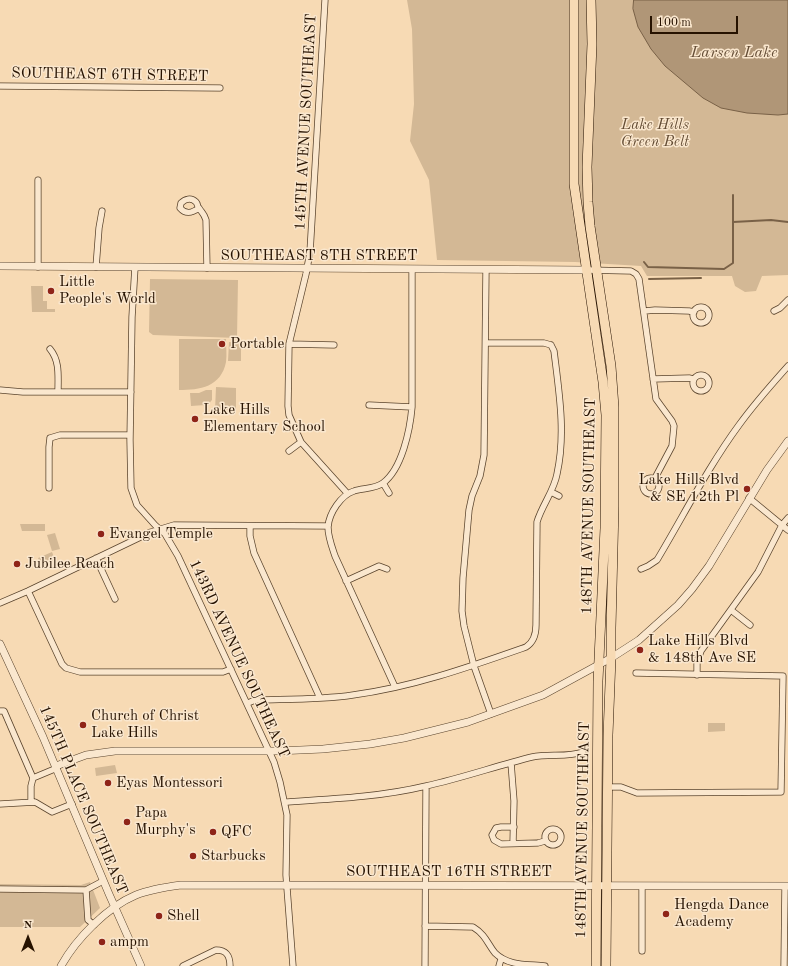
<!DOCTYPE html>
<html>
<head>
<meta charset="utf-8">
<style>
  body { margin:0 }
  #map { position:relative; width:788px; height:966px; overflow:hidden; background:#f7dab4; font-family:"Old Standard TT",serif }
  canvas { display:block }
  .north { position:absolute; left:8px; top:918px; width:40px; height:40px; -webkit-text-stroke:3px #fae7ce; paint-order:stroke; rotate:0deg; font-size:11px; font-weight:700; line-height:16px; text-align:center; color:#261200 }
  .north::after { content:''; display:block; margin:auto; width:14px; height:18px; background:#261200; clip-path:polygon(50% 0,100% 100%,50% 72%,0 100%) }
  .scale { position:absolute; left:650px; top:16px; width:88px; height:18px; box-sizing:border-box; border:2px solid #261200; border-top:0; padding-left:5px; font-size:12px; line-height:14px; white-space:nowrap; color:#261200; -webkit-text-stroke:3px #fae7ce; paint-order:stroke }
</style>
</head>
<body>
<div id="map">
<canvas width="788" height="966"></canvas>
<div class="north">N</div>
<div class="scale">100 m</div>
</div>
<script>
const g = document.querySelector('canvas').getContext('2d');
g.lineJoin = 'round';
function paint(path, color) { g.fillStyle = color; g.fill(path, 'evenodd'); }
function strokePath(path, color, width, dash) { g.strokeStyle = color; g.lineWidth = width; g.lineCap = dash ? 'butt' : 'round'; g.setLineDash(dash || []); g.stroke(path); }
function label(font, color, halo, rows, align = 'center') {
  g.font = font + ' "Old Standard TT",serif'; g.lineWidth = 3; g.setLineDash([]); g.textBaseline = 'middle'; g.strokeStyle = halo; g.fillStyle = color; for (const [text, x, y, turn = 0] of rows) {
    g.save(); g.translate(x, y); g.rotate((+turn || 0) * Math.PI / 180); g.textAlign = isNaN(turn) ? turn : align; if (halo) g.strokeText(text, 0, 0); g.fillText(text, 0, 0); g.restore();
  }
}
paint(new Path2D(`
  M407,0H788V275L762,276L756,291L745,292L735,286L732,276H647L641,266L575,262L437,260L429,180L410,141L414,104L412,29Z
  M150,279L238,280L237,338L153,335L149,332Z
  M31,286H43V301H47V309H55V312H32Z
  M179,339H226C226,347 227,355 226,362C221,387 200,390 179,390Z
  M229,342L241,343V361H228Z
  M216,387L236,388V410H215Z
  M206,390H212V400L211,401L209,404L205,405L191,406L190,393H199Z
  M20,524H45V531H22Z
  M55,533L60,549L52,551L47,535Z
  M52,552L55,560L41,566L38,558Z
  M708,723H725V731L708,732Z
  M115,765L117,773L96,776L95,768Z
  M90,882L100,908L80,927H0V884L81,885Z`), '#d3b895');
const water = new Path2D(`
  M634,0H788V114L778,115L747,113L721,108L703,98L665,66L651,49L638,27L633,9Z`);
paint(water, '#b09677');
strokePath(water, '#796147', 1);
strokePath(new Path2D(`
  M733,222L771,220L788,222
  M644,262L648,267L724,269L733,263V195
  M649,279L701,278`), '#796147', 2);
const minor = new Path2D(`
  M325,0L310,252L306,274L289,344L288,406L289,415L301,442L347,493
  M0,86L220,88
  M38,180V267
  M199,208C192,213 186,215 180,208L181,203C185,199 191,197 196,202C198,204 197,207 199,208C202,213 204,213 206,220L207,268
  M96,267L99,228L102,211
  M135,267L132,317L130,440L131,488L137,505L155,525L165,534L178,556L274,762L280,782L287,815L286,875L293,966
  M486,270L484,455L480,476L472,496L469,510L463,578L462,611L464,626L474,666L491,714
  M587,270L631,271L636,274L639,279L656,399L672,421L674,426L672,446L655,478
  M693 315a8 8 0 1 1 16 0a8 8 0 1 1-16 0Z
  M645,311L655,310L689,311L694,312
  M774,311L780,308L788,300
  M486,343H544L551,345
  M289,344L334,345
  M50,349C60,361 58,376 58,392
  M693 383a8 8 0 1 1 16 0a8 8 0 1 1-16 0Z
  M653,379L689,378L693,379
  M0,390L23,392H131
  M369,405L412,407
  M50,438L60,435H130
  M289,451L301,442
  M643 486a8 8 0 1 1 16 0a8 8 0 1 1-16 0Z
  M383,483L389,493
  M49,488V447L50,438
  M551,492L559,496
  M749,498L788,530
  M250,526V536L254,553L320,698
  M96,558L115,599
  M641,569L648,566L657,560C684,515 708,467 739,425C754,404 771,385 788,366
  M346,581L379,566L387,569
  M28,591L62,664L66,668L80,672H223L231,669
  M0,603L28,591L151,532L174,525L328,526
  M731,610L750,625
  M697,675V662L701,651L758,572L782,525L788,518
  M395,687L335,556C332,547 328,537 328,527C329,513 341,495 354,491C363,488 375,489 383,483C402,469 410,430 412,407V270
  M248,703L255,700C287,699 320,700 353,695C413,687 469,667 526,647C534,642 536,634 536,625L537,522C542,505 554,491 557,474C566,433 559,392 554,351L551,345
  M0,711H4L33,778L57,768
  M511,763L514,801L513,843
  M608,787H621L637,793L781,792L783,676L636,673
  M31,802V786L33,778
  M285,802C333,799 380,797 426,786C462,778 496,766 532,757C549,753 566,758 583,752
  M0,804L35,802L52,812L72,804
  M514,827H501L496,828L492,835L494,840L501,844L538,843L545,841
  M545 837a8 8 0 1 1 16 0a8 8 0 1 1-16 0Z
  M0,889L86,890
  M94,925L88,920L86,890L103,881
  M425,926L473,927C486,935 487,943 495,953C508,966 527,964 545,966
  M642,951V886
  M183,966L216,950C227,950 230,956 230,966
  M425,966L426,786
  M499,966L501,959
  M784,966L785,886`);
const tertiary = new Path2D(`
  M0,266L587,270
  M0,644L43,737L109,894L141,966
  M56,766L86,755L115,751H277L323,749L370,744L404,738L468,722L543,695L611,658L639,640L678,605L692,589L709,566L767,470L788,441
  M61,966C76,939 107,907 136,895C151,889 166,887 181,885L788,886`);
const primary = new Path2D(`
  M574,0V184L603,382L606,415L605,528L598,681L596,966
  M591,0L592,44L587,167L588,202L590,226L611,366L614,407V507L611,628V658L608,735L606,966`);
strokePath(minor, '#5a442d', 7);
strokePath(tertiary, '#5a442d', 8);
strokePath(primary, '#261200', 10);
strokePath(minor, '#fae7ce', 5.5);
strokePath(tertiary, '#fae7ce', 7);
strokePath(primary, '#f7dab4', 9);
for (const [x, y, r, color] of [
  [51,291,4,"#8f2418"],
  [222,344,4,"#8f2418"],
  [195,419,4,"#8f2418"],
  [747,489,4,"#8f2418"],
  [101,534,4,"#8f2418"],
  [17,564,4,"#8f2418"],
  [640,650,4,"#8f2418"],
  [83,725,4,"#8f2418"],
  [108,783,4,"#8f2418"],
  [127,822,4,"#8f2418"],
  [213,832,4,"#8f2418"],
  [193,856,4,"#8f2418"],
  [666,914,4,"#8f2418"],
  [159,916,4,"#8f2418"],
  [102,942,4,"#8f2418"]
]) { const dot = new Path2D(); dot.arc(x, y, r, 0, 2 * Math.PI); g.fillStyle = color; g.fill(dot); strokePath(dot, '#fae7ce', 1.5); }
label('15px', '#261200', '#fae7ce', [
  ["SOUTHEAST 6TH STREET",110,75,1],
  ["145TH AVENUE SOUTHEAST",306,122,-87],
  ["SOUTHEAST 8TH STREET",319,256],
  ["148TH AVENUE SOUTHEAST",589,506,-89],
  ["143RD AVENUE SOUTHEAST",239,659,65],
  ["145TH PLACE SOUTHEAST",83,800,67],
  ["148TH AVENUE SOUTHEAST",583,830,-89],
  ["SOUTHEAST 16TH STREET",449,872]
]);
label('italic 15px', '#634c34', '#fae7ce', [
  ["Lake Hills",655,125],
  ["Green Belt",655,142]
]);
label('15px', '#261200', '#fae7ce', [
  ["Little",59,282],
  ["People's World",59,299],
  ["Portable",230,344],
  ["Lake Hills",203,410],
  ["Elementary School",203,427],
  ["Lake Hills Blvd",739,480,"right"],
  ["& SE 12th Pl",739,497,"right"],
  ["Evangel Temple",109,534],
  ["Jubilee Reach",25,564],
  ["Lake Hills Blvd",648,641],
  ["& 148th Ave SE",648,658],
  ["Church of Christ",91,716],
  ["Lake Hills",91,733],
  ["Eyas Montessori",116,783],
  ["Papa",135,813],
  ["Murphy's",135,830],
  ["QFC",221,832],
  ["Starbucks",201,856],
  ["Hengda Dance",674,905],
  ["Academy",674,922],
  ["Shell",167,916],
  ["ampm",110,942]
], 'left');
label('italic 16px', '#644d36', '#fae7ce', [
  ["Larsen Lake",734,53]
]);
</script>
</body>
</html>
